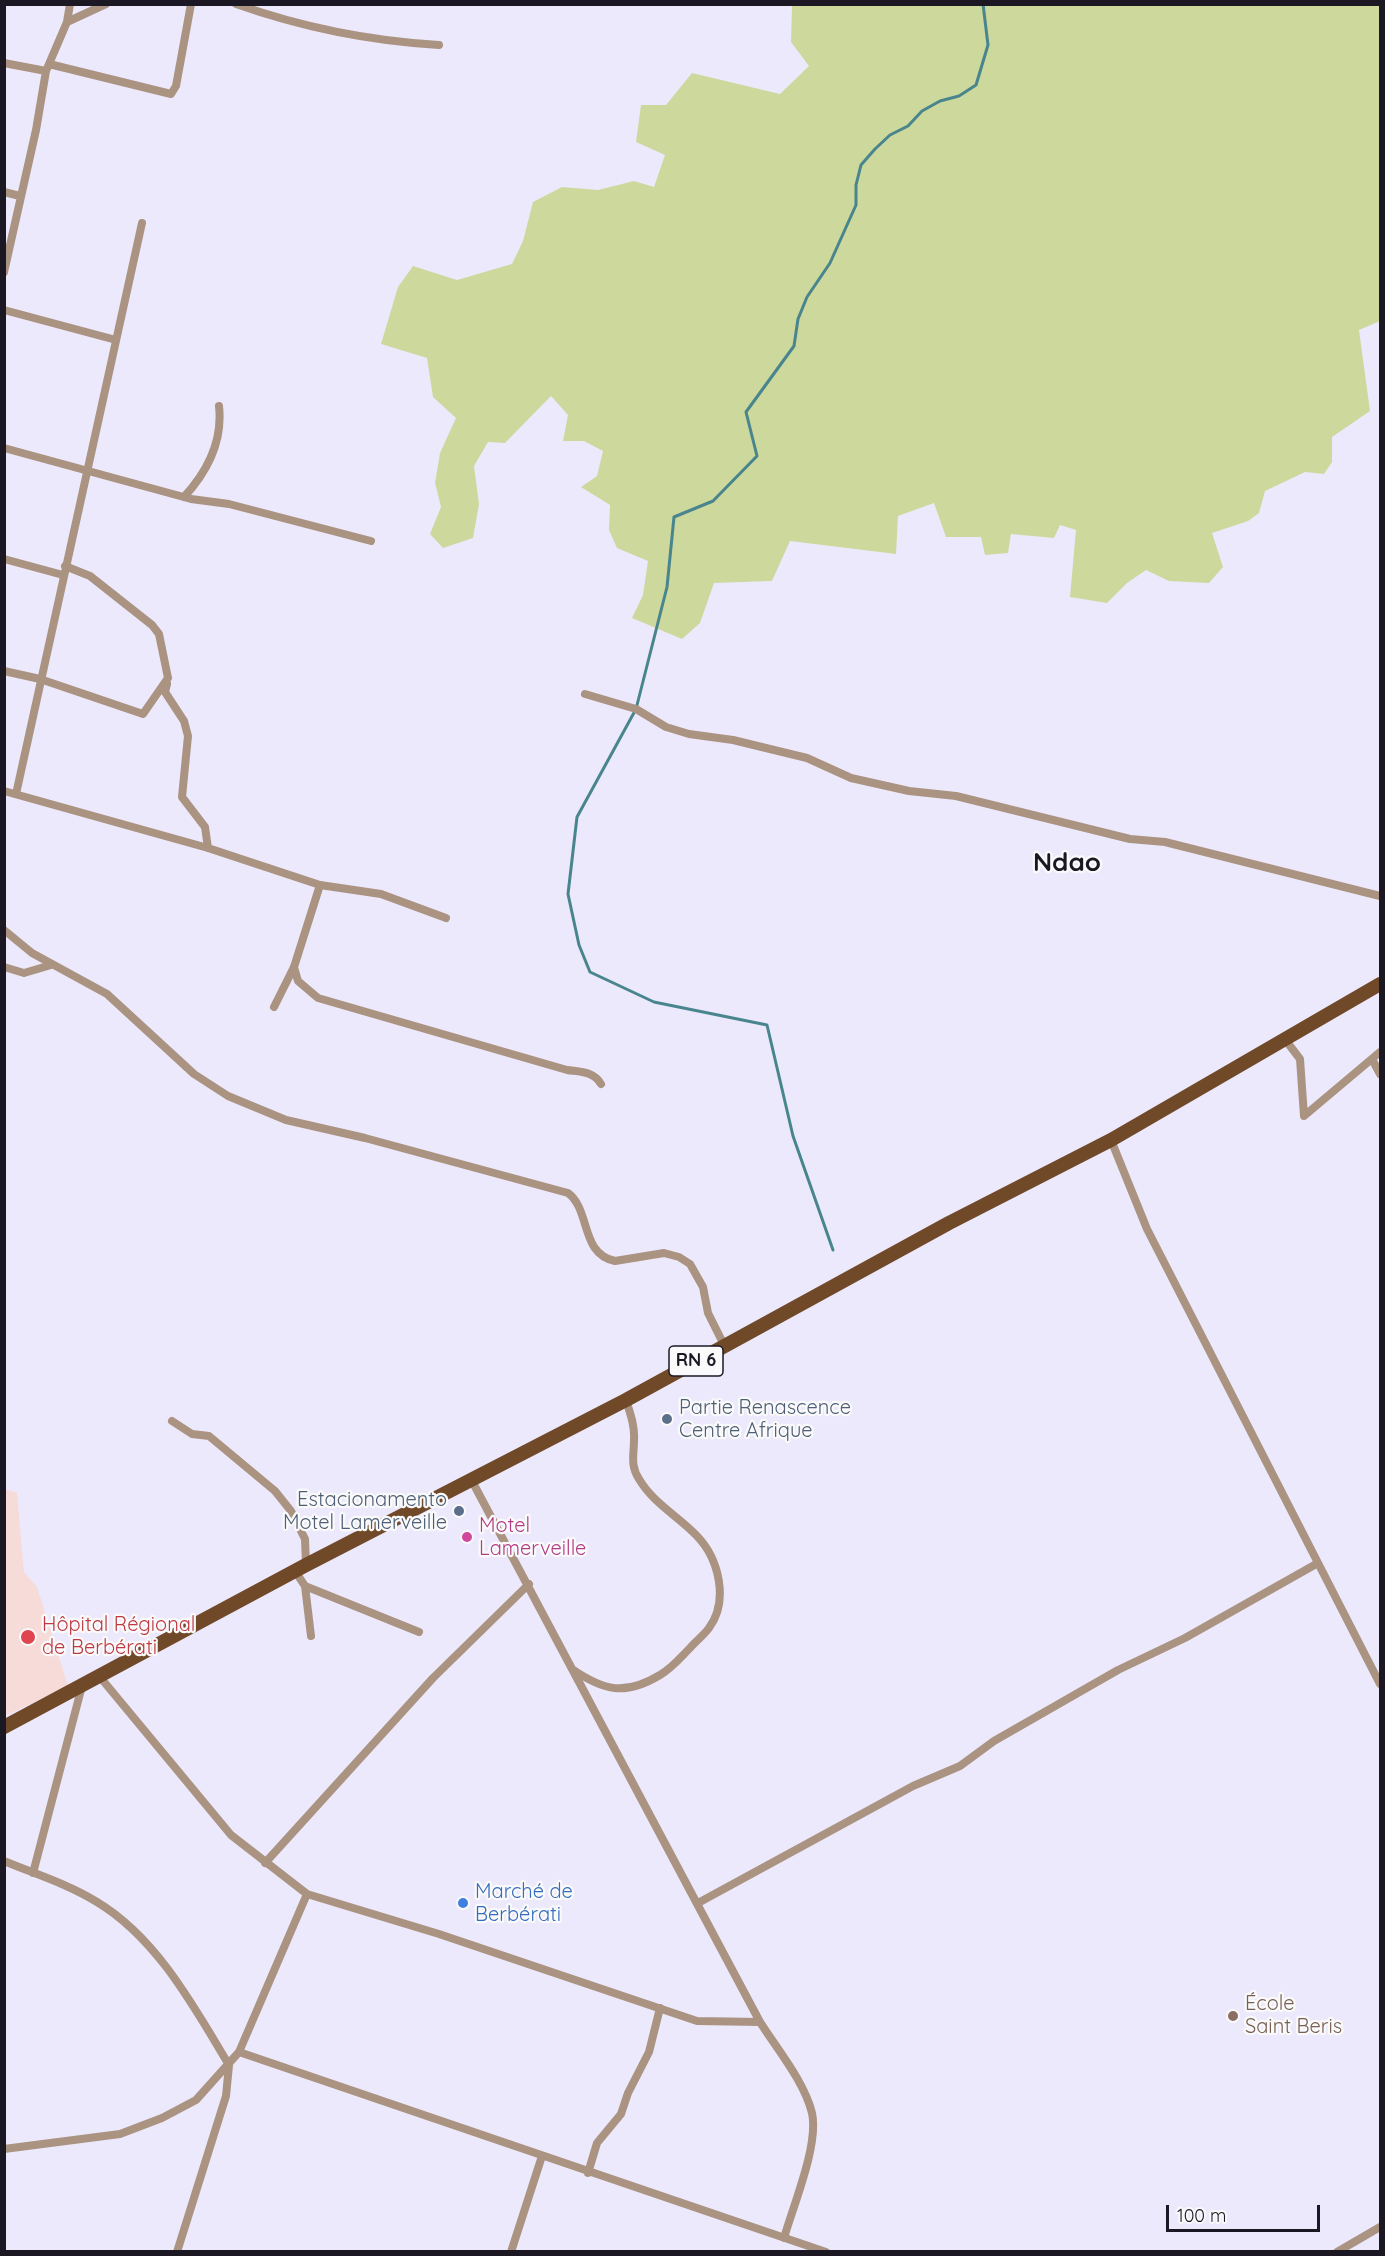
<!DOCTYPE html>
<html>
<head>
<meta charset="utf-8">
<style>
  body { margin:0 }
  #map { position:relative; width:1385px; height:2256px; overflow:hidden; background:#ede9fd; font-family:Quicksand,sans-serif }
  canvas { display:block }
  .frame { position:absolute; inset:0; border:6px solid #1b1824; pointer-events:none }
  .scale { position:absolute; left:1166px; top:2205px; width:154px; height:27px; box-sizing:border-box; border:3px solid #1b1824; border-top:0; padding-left:8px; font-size:18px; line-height:21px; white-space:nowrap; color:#1b1824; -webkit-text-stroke:4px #fafafa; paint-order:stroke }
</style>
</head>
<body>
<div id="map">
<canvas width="1385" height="2256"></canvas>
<div class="frame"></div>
<div class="scale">100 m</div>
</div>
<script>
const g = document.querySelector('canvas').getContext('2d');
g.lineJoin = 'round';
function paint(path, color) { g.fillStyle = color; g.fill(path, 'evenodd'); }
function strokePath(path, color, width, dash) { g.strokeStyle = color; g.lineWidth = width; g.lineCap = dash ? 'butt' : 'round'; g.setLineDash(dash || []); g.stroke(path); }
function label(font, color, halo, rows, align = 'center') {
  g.font = font + ' Quicksand,sans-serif'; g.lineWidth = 4.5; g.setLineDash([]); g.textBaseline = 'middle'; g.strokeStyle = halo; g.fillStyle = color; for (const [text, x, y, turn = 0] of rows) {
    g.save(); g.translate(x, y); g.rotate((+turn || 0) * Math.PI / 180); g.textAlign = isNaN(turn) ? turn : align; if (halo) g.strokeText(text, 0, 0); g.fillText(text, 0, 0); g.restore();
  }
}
paint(new Path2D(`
  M5,1489L17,1493L24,1572L37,1587L68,1686L5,1716Z`), '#f6dbd9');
paint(new Path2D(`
  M792,5H1380V321L1359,330L1370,411L1332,437V462L1324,474L1305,472L1265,491L1259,513L1248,521L1212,533L1223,567L1209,583L1169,581L1146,570L1127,583L1107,603L1070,597L1076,530L1060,525L1054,538L1011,534L1008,553L985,555L981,537H946L934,503L898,516L896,554L790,541L772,581L714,583L700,623L682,639L632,618L643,595L648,561L617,548L609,530L610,505L581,487L597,476L603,451L584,441H563L568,415L551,396L505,443L488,442L474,466L479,504L473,538L443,548L430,534L441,507L435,483L440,453L456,418L433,397L427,358L381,344L398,287L413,266L457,280L512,264L523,241L533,202L562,187L598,190L634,181L654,187L665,155L636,142L641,105H666L692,73L780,94L809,66L791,42Z`), '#cdd89d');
strokePath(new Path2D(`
  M833,1250L793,1136L767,1025L654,1002L590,972L579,945L568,894L577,817L636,709L667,587L674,517L713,501L757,456L746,412L794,346L798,319L807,297L830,263L856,205V185L861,165L875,149L890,135L908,126L922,111L940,101L959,96L976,85L988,45L983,4`), '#49858d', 3);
strokePath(new Path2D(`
  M236,4C301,27 371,41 439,45
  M67,22L106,4
  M4,63L46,71
  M49,64L171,94L176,86L191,4
  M4,192L20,196
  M4,272L36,130L46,71L67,22L70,4
  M4,310L116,340
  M4,448L191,499L229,504L371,541
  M184,497C207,472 223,442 219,406
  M4,559L63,575
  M4,671L40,679L143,714L168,678L159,634L152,625L90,576L65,566
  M167,684L165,692L184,721L188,736L182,797L205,827L208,848
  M585,694L636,709L666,727L689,734L733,740L807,758L851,778L909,791L956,796L1130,839L1165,842L1380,896
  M4,791L208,848L320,885L381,894L446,918
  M16,794L142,223
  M4,930L32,953L107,994L194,1074L228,1096L286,1120L365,1138L568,1193C591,1210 580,1254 615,1261L664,1253L679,1257L690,1264L703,1287L708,1313L724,1345
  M4,967L24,973L51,965
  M294,967L298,981L318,998L567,1070C580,1072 593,1071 601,1084
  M274,1007L294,967L320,885
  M1284,1038L1300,1059L1304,1116L1380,1052
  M1372,1059L1380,1074
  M1111,1140L1147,1229L1380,1684
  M172,1421L192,1434L209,1436L275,1491L291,1511L305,1539L306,1565
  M472,1481L760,2022C777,2049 804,2081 812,2113C819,2145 793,2206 784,2238
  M295,1571L305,1586L311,1636
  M305,1586L419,1632
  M572,1669C604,1691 625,1696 660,1675C672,1668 680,1658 690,1648C696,1641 704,1635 709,1628C729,1601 719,1559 697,1536C678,1516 653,1503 639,1479C630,1465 634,1455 634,1440C635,1426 630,1413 626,1400
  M100,1677L231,1835L307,1894L439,1934L697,2021L760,2022
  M4,1861C35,1874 68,1884 97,1902C157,1938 194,2007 229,2065L226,2096L177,2252
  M265,1863L433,1678L529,1584
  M33,1873L82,1686
  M698,1903L913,1786L960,1766L994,1741L1118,1670L1185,1638L1318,1563
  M239,2052L826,2252
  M4,2149L120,2134L162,2118L196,2100L239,2052L307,1894
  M588,2173L597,2143L621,2114L628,2093L649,2052L660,2008
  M511,2252L542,2156
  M1337,2252L1380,2227`), '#aa9381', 8);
strokePath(new Path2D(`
  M4,1727L306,1565L626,1400L949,1223L1111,1140L1380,984`), '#704928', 14);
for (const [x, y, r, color] of [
  [667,1419,6,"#5c6f8a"],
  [459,1511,6,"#5c6f8a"],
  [467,1537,6,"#d1479c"],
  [28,1637,8,"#e0444e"],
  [463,1903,6,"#3f7fe0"],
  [1233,2016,6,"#8d6e63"]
]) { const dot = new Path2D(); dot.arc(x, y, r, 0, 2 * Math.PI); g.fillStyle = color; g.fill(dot); strokePath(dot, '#fafafa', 2); }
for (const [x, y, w] of [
  [696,1361,54]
]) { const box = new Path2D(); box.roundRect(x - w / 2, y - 15, w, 30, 4.5); g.fillStyle = '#fafafa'; g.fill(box); strokePath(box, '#1b1824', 1.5); }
label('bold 18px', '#1b1824', null, [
  ["RN 6",696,1361]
]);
label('20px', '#4e5e75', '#fafafa', [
  ["Partie Renascence",679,1408],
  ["Centre Afrique",679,1431],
  ["Estacionamento",447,1500,"right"],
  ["Motel Lamerveille",447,1523,"right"]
], 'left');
label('20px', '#b23c85', '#fafafa', [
  ["Motel",479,1526],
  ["Lamerveille",479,1549]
], 'left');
label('20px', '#be3a42', '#fafafa', [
  ["Hôpital Régional",42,1625],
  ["de Berbérati",42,1648]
], 'left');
label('20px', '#366cbe', '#fafafa', [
  ["Marché de",475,1892],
  ["Berbérati",475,1915]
], 'left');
label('20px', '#785e54', '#fafafa', [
  ["École",1245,2004],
  ["Saint Beris",1245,2027]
], 'left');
label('bold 26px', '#1b1824', '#fafafa', [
  ["Ndao",1067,863]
]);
</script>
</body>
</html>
